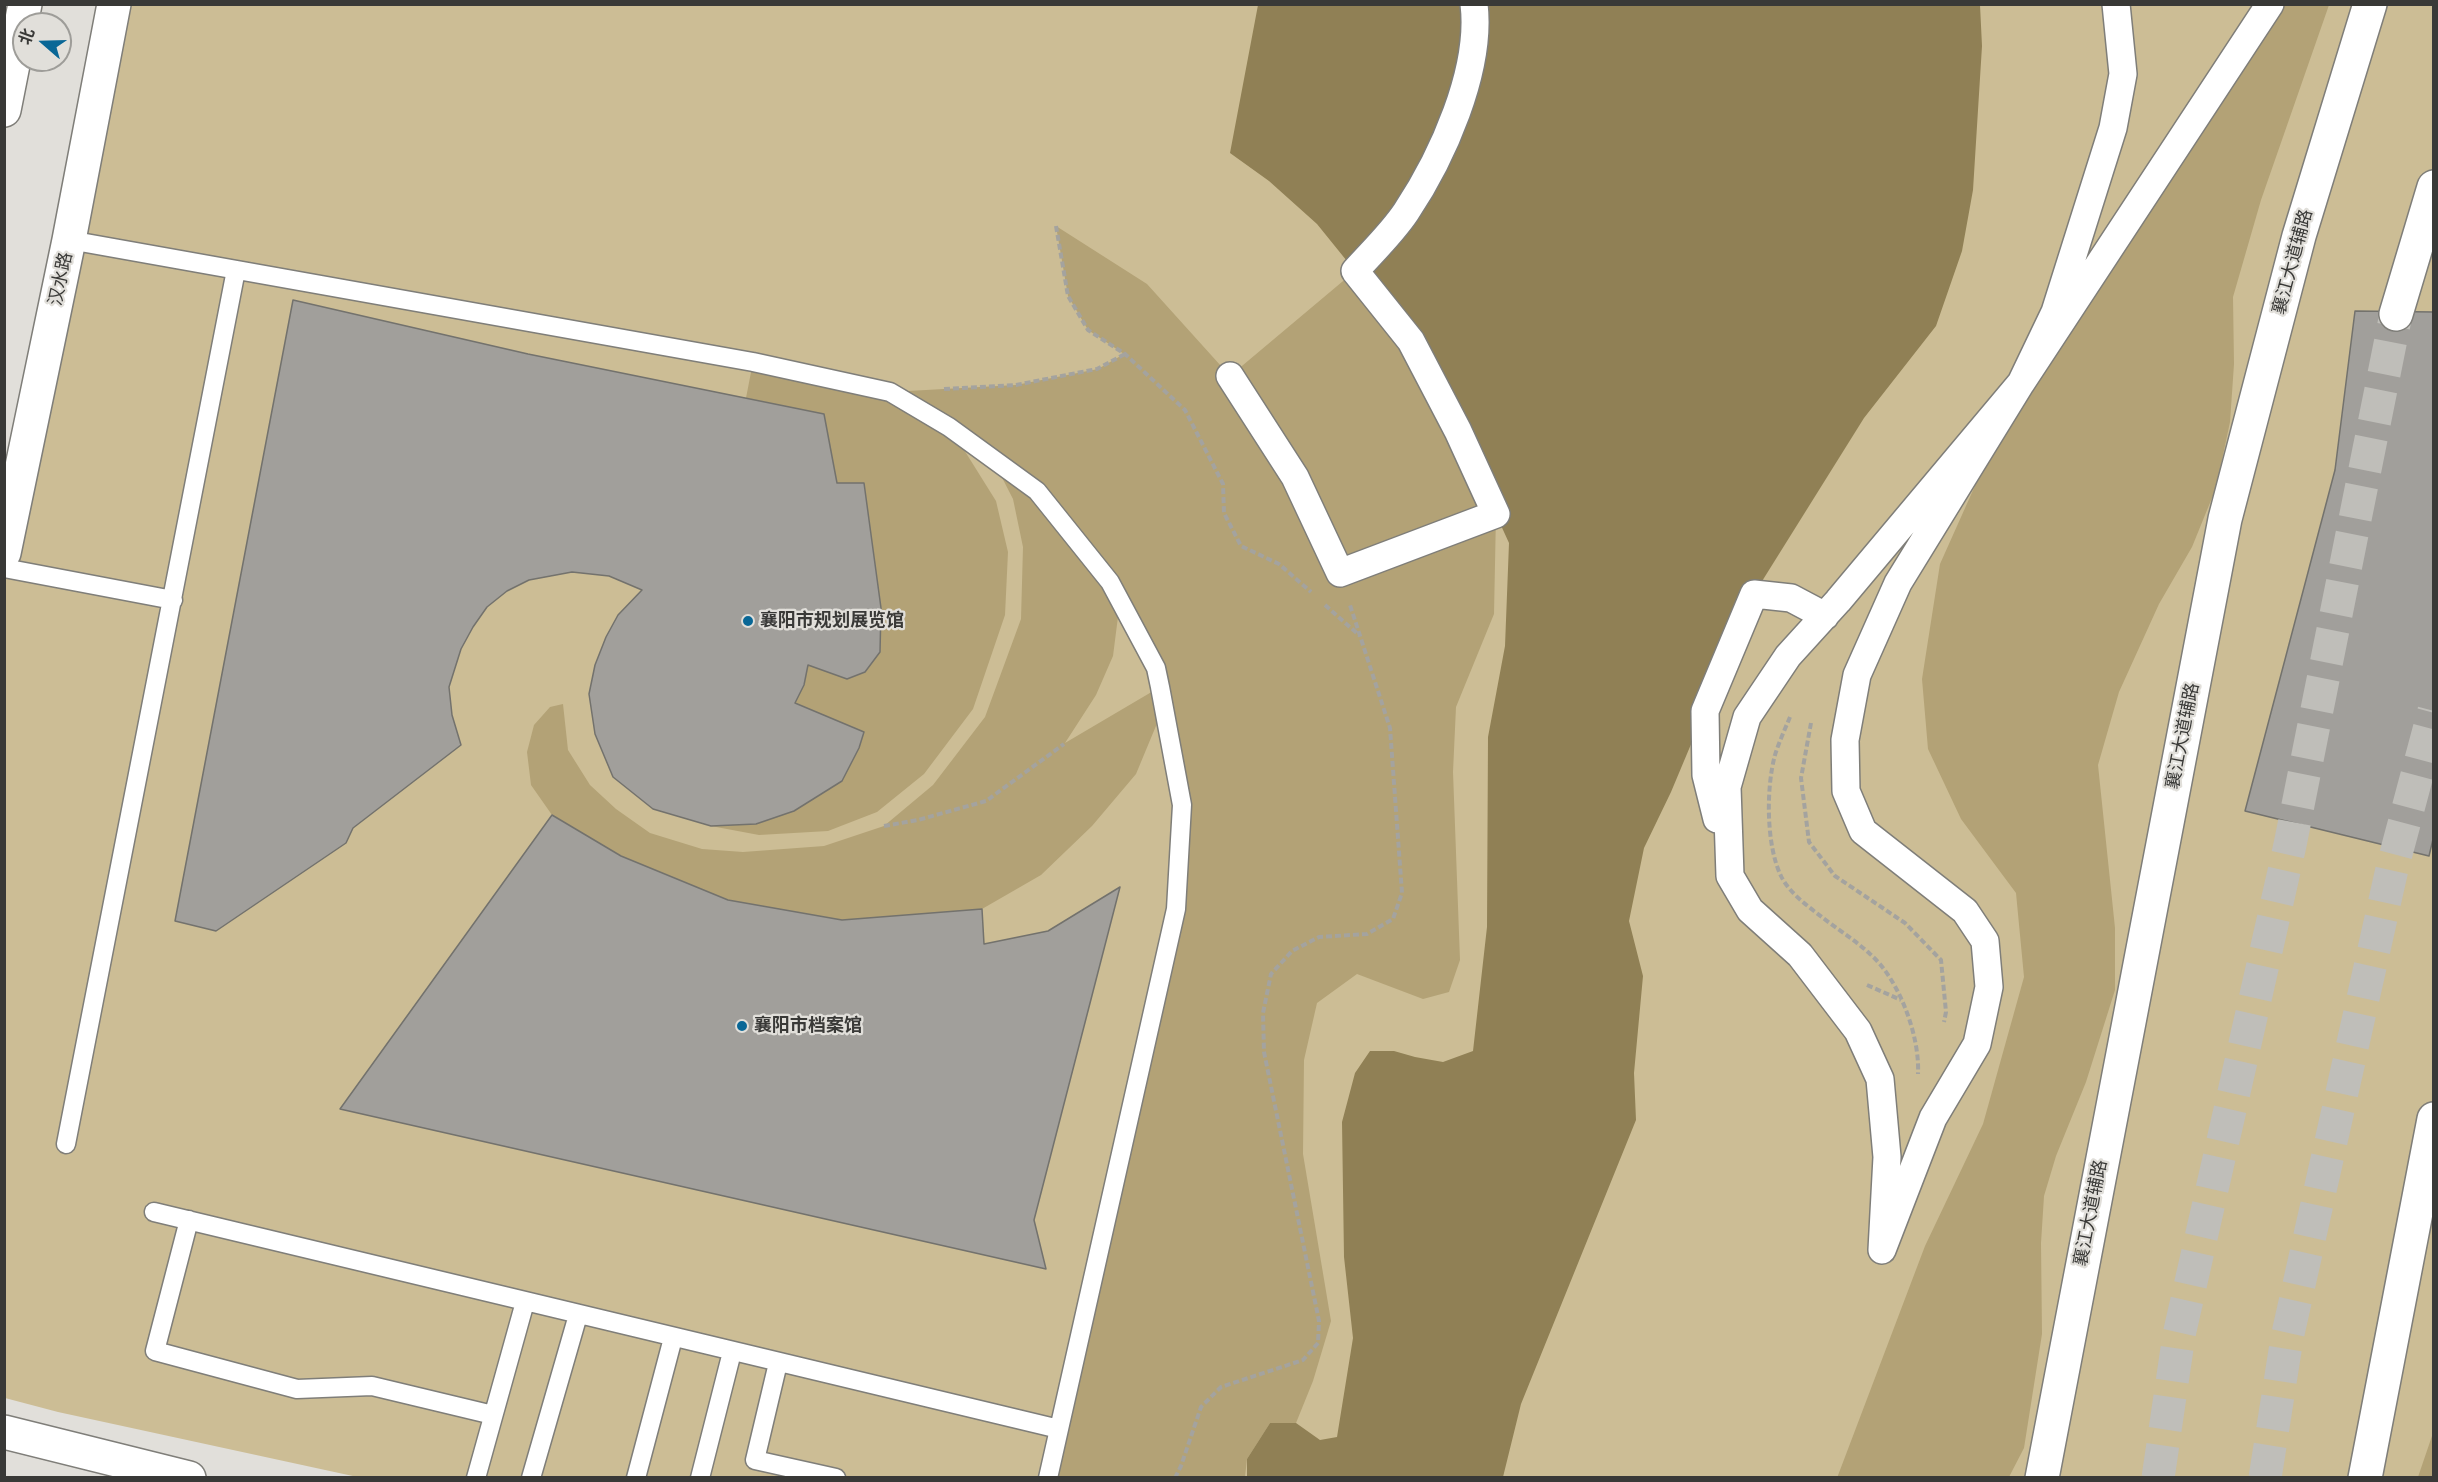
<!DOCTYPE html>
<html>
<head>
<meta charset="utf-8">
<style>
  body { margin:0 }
  #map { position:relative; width:2438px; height:1482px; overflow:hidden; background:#e1dfda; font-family:Rubik,"Noto Sans SC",sans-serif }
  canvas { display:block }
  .frame { position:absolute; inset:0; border:6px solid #393937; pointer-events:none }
  .north { position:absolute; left:12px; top:12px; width:60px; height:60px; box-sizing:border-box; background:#e1dfda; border:2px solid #9e9d99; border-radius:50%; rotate:290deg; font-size:16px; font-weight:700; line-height:24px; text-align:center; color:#393937 }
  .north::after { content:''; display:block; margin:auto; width:21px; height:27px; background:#096796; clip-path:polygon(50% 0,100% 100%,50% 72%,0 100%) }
</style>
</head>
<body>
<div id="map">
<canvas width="2438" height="1482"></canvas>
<div class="frame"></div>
<div class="north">北</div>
</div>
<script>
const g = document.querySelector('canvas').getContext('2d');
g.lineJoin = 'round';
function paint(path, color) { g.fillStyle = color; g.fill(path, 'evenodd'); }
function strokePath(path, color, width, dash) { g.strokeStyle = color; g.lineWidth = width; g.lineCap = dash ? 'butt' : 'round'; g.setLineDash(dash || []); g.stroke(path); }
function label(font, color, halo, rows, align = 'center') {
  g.font = font + ' Rubik,"Noto Sans SC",sans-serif'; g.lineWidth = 4.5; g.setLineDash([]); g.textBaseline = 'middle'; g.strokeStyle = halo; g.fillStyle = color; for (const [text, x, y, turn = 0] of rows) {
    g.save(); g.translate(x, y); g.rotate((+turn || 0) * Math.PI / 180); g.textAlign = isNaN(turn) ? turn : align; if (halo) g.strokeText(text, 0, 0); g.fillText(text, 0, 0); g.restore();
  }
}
paint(new Path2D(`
  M114,5H2433V1477L362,1478L58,1412L5,1398V542Z`), '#ccbd95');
paint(new Path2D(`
  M2270,5H2329L2261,200L2233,297L2234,364L2230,422L2216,488L2192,547L2159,604L2119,692L2098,765L2115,928V990L2086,1082L2056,1156L2044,1196L2041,1243L2042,1334L2024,1448L2009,1477L1837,1478L1925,1246L1983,1124L2024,977L2016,893L1961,819L1928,749L1922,679L1940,564L2021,383Z
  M1056,226L1147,284L1230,376L1355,271L1411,341L1496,514L1494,614L1456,707L1453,772L1460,960L1449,992L1423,999L1357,974L1317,1003L1304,1060L1303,1154L1331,1321L1313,1381L1296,1423H1270L1247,1459L1245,1477H1048L1180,848L1163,709L1136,774L1092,826L1041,875L982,909L842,920L728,900L621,856L552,815L531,785L527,752L534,725L550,707L563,704L568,750L590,785L616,809L650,833L702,849L743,852L824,846L884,826L933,785L985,717L1021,619L1023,547L1013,499L992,458L951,429L996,501L1008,552L1005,615L973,709L924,774L877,812L828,831L759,835L711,826L756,824L794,811L842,781L859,748L864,732L795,703L804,685L808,665L847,679L865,672L880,652L881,608L864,483H837L824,414L746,398L753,362L890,392L1016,385L1098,369L1124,354L1088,330L1068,296ZM1120,601L1160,687L1065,743L1096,695L1113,656Z
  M2433,1433V1477H2418Z`), '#b3a276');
paint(new Path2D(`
  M1258,5H1980L1982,46L1973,190L1962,251L1936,326L1864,418L1754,594L1671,792L1644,848L1629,921L1643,976L1634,1073L1636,1120L1521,1404L1503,1477H1247V1459L1270,1423H1296L1320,1440L1337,1437L1353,1338L1344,1257L1342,1122L1355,1073L1370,1051H1394L1415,1057L1443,1062L1473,1051L1487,927L1488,737L1505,646L1509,543L1458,431L1355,271L1317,224L1269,181L1230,153Z`), '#908055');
const building = new Path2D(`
  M293,300L528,354L824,414L837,483H864L881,608L880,652L865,672L847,679L808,665L804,685L795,703L864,732L859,748L842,781L794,811L756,824L711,826L653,809L613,777L595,734L589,694L595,665L606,637L618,615L642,590L609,576L572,572L529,580L507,591L487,607L473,627L461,649L449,687L452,715L461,745L353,828L346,843L216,931L175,921Z
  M2355,311L2434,312V835L2429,856L2245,811L2335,470Z
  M552,815L621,856L728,900L842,920L982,909L984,944L1048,931L1120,887L1034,1220L1046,1269L340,1109Z`);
paint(building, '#a19f9b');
strokePath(building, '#73726d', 1.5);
strokePath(new Path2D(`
  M2158,1478L2179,1335L2290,845L2396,314
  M2265,1478L2287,1338L2392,869L2434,711`), '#bfbeb9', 33, [33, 16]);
const service = new Path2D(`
  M69,240L753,362L890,392L949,427L1037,491L1110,582L1156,668L1160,687L1182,805L1176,909L1048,1478
  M4,568L173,600
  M66,1144L236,270
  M154,1212L1059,1429
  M189,1220L155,1351L297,1389L372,1386L493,1415
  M778,1363L755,1460L836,1478
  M476,1478L525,1302
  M531,1478L578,1315
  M636,1478L673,1338
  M700,1478L732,1352`);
const pedestrian = new Path2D(`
  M2116,4L2123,74L2113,128L2055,312L2021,383L1838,601L1788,656L1747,717L1727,787L1730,876L1750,910L1800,955L1858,1031L1880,1079L1887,1157L1882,1250L1933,1118L1977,1044L1989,987L1985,941L1965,911L1863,831L1846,791L1845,740L1857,675L1898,583L2021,383L2270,4
  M1230,376L1295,477L1340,573L1496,514L1458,431L1411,341L1355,271C1372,252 1392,233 1406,212C1442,158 1482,70 1474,4
  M1717,819L1706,775L1705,711L1754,594L1791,598L1825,616`);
const secondary = new Path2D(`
  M4,110L25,4
  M4,553L69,240L114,4
  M4,1432L189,1478`);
const primary = new Path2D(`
  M2042,1478L2225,519L2299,236L2370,4
  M2365,1478L2434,1119`);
const trunk = new Path2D(`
  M2396,314L2434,187`);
strokePath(service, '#7f7e79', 21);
strokePath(pedestrian, '#7f7e79', 30);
strokePath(secondary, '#7f7e79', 36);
strokePath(primary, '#7f7e79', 36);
strokePath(trunk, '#7f7e79', 36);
strokePath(new Path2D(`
  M1056,226L1068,296L1088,330L1125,354L1185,410L1223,484L1224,513L1241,546L1279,564L1311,592
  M944,389L1016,385L1097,369L1125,354
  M1325,605L1360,636
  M1790,717C1785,729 1779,742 1775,755C1766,788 1766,845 1781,876C1789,893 1809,907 1823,918C1839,930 1856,941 1870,954C1899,979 1920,1036 1918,1074
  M1811,723L1801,778L1809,842L1835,876L1905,923L1941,960L1946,1012L1944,1022
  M884,826L918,820L986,801L1064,744
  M1867,985L1901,1000
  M1175,1478L1181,1466L1201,1407L1221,1387L1303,1360L1318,1343L1319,1321L1264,1052L1263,1013L1271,974L1292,951L1319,937L1367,934L1393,919L1402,893L1390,728L1350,605`), '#a4a39f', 4, [6, 3]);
strokePath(service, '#fff', 18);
strokePath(pedestrian, '#fff', 27);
strokePath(secondary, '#fff', 33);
strokePath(primary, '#fff', 33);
strokePath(trunk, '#fff', 33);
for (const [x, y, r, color] of [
  [748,621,6,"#096796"],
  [742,1026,6,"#096796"]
]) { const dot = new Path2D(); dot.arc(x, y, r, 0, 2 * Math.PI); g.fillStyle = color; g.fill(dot); strokePath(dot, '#e1dfda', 2); }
label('18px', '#393937', '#e1dfda', [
  ["襄江大道辅路",2293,262,-75],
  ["汉水路",61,279,-78],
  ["襄江大道辅路",2183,736,-79],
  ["襄江大道辅路",2091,1213,-79]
]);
label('bold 18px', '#393937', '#e1dfda', [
  ["襄阳市规划展览馆",760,621],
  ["襄阳市档案馆",754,1026]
], 'left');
</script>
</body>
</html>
